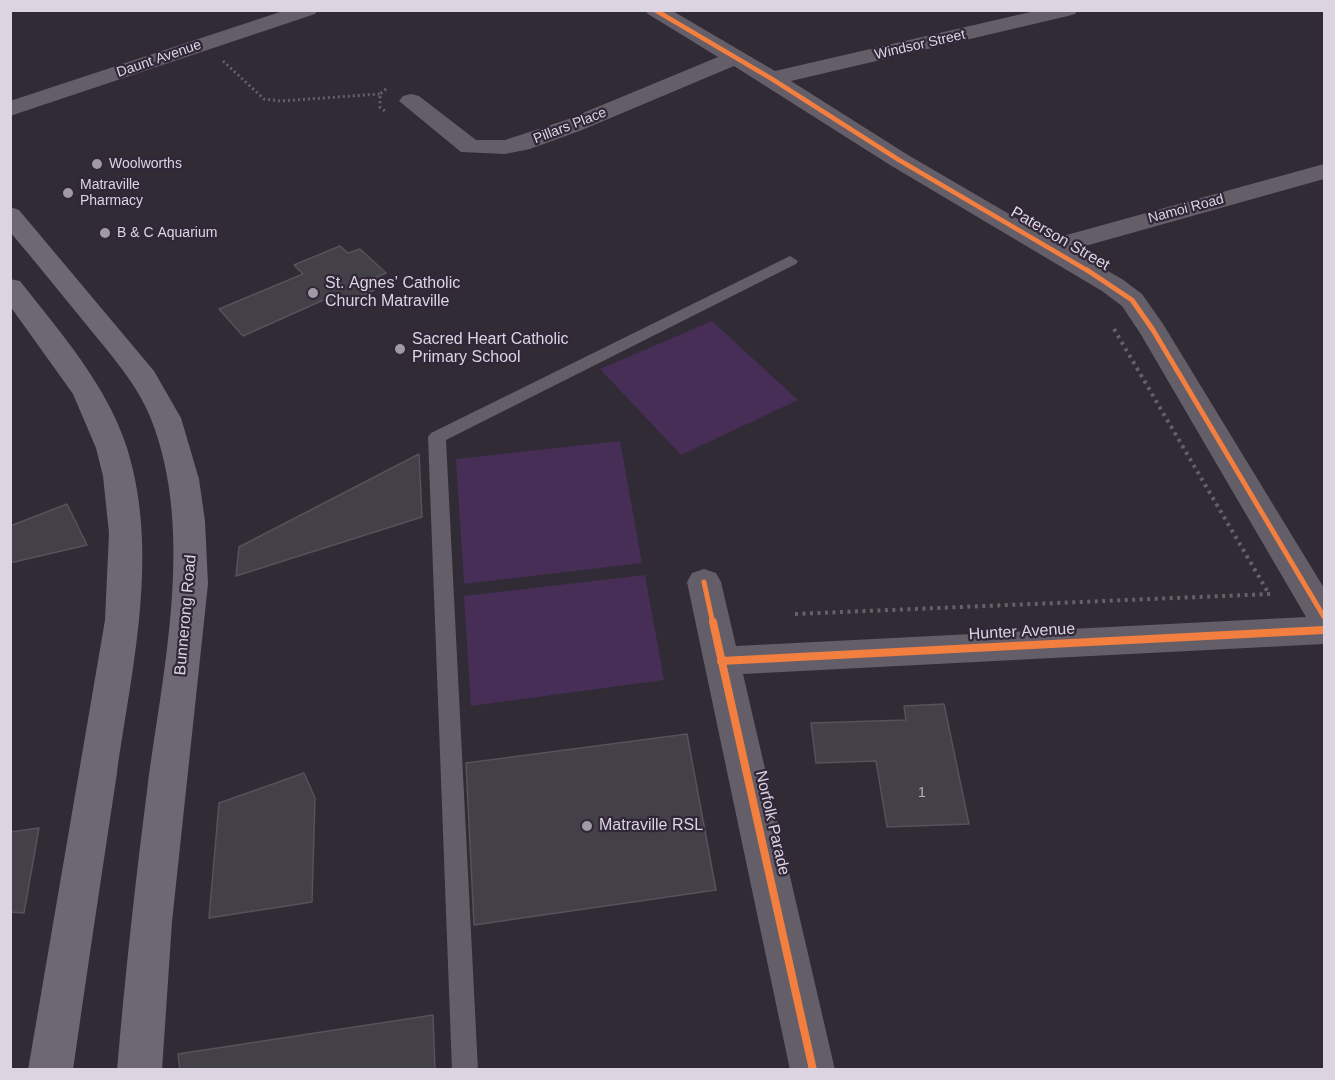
<!DOCTYPE html>
<html>
<head>
<meta charset="utf-8">
<style>
  body { margin:0 }
  #map { position:relative; width:1335px; height:1080px; overflow:hidden; background:#302b35; font-family:Helvetica,sans-serif }
  canvas { display:block }
  .frame { position:absolute; inset:0; border:12px solid #dcd5e1; pointer-events:none }
</style>
</head>
<body>
<div id="map">
<canvas width="1335" height="1080"></canvas>
<div class="frame"></div>
</div>
<script>
const g = document.querySelector('canvas').getContext('2d');
g.lineJoin = 'round';
function paint(path, color) { g.fillStyle = color; g.fill(path, 'evenodd'); }
function strokePath(path, color, width, dash) { g.strokeStyle = color; g.lineWidth = width; g.lineCap = dash ? 'butt' : 'round'; g.setLineDash(dash || []); g.stroke(path); }
function label(font, color, halo, rows, align = 'center') {
  g.font = font + ' Helvetica,sans-serif'; g.lineWidth = 4.5; g.setLineDash([]); g.textBaseline = 'middle'; g.strokeStyle = halo; g.fillStyle = color; for (const [text, x, y, turn = 0] of rows) {
    g.save(); g.translate(x, y); g.rotate((+turn || 0) * Math.PI / 180); g.textAlign = isNaN(turn) ? turn : align; if (halo) g.strokeText(text, 0, 0); g.fillText(text, 0, 0); g.restore();
  }
}
paint(new Path2D(`
  M712,321L798,400L681,455L600,369Z
  M620,441L642,563L464,584L456,459Z
  M645,575L664,680L471,706L464,596Z`), '#462e56');
const building = new Path2D(`
  M340,246L348,253L360,249L386,273L372,279L381,287L336,307L328,298L243,336L219,309L303,274L294,265Z
  M419,454L422,517L236,576L239,547Z
  M67,504L87,545L10,563V526Z
  M944,704L969,824L887,827L876,761L816,763L811,723L906,720L904,706Z
  M687,734L716,890L474,925L466,763Z
  M304,773L315,798L312,902L209,918L219,803Z
  M39,828L24,913L10,912V832Z
  M433,1015L435,1070H180L178,1054Z`);
paint(building, '#444048');
strokePath(building, '#56525a', 1.5);
strokePath(new Path2D(`
  M223,61L264,99L281,101L380,94
  M386,89L380,94V107L386,112`), '#656168', 3, [2, 3]);
strokePath(new Path2D(`
  M1114,329L1269,594
  M795,614L1270,594`), '#656168', 4, [3, 4.5]);
paint(new Path2D(`
  M790,256L798,261L796,264L446,440L478,1070H452L428,437L431,433Z`), '#635e68');
paint(new Path2D(`
  M645,10H671L775,71L1039,10H1078L1075,14L1068,16L791,81L908,155L1052,239L1324,164V179L1071,250L1122,279L1142,294L1163,324L1324,588V644L743,674L835,1070H790L687,582L692,573L704,569L716,573L721,582L736,646L1306,617L1140,333L1122,306L1102,291L890,165L734,66L582,130L530,149L505,154L461,152L399,101L403,96L411,94L419,96L476,140H505L566,120L718,57L648,14Z`), '#635e68');
paint(new Path2D(`
  M286,10H318L315,14L10,116V101Z`), '#635e68');
paint(new Path2D(`
  M10,207L19,210L154,371L181,418L199,479L205,521L208,584L172,922L162,1070H117C125,976 135,884 147,791C162,674 196,533 151,419C137,383 109,353 85,323C60,293 36,262 10,232Z
  M10,279L20,281C60,332 107,385 127,448C160,554 132,667 117,773C102,872 87,971 73,1070H28L105,620L109,533L103,476L96,448L73,394L10,306Z`), '#6e6774');
strokePath(new Path2D(`
  M655,10L772,79L899,160L1090,272`), '#f27e40', 4.5);
strokePath(new Path2D(`
  M1087,270L1132,300L1153,330L1324,617
  M704,582L713,624`), '#f27e40', 5);
strokePath(new Path2D(`
  M713,622L813,1070
  M721,661L1324,630`), '#f27e40', 8);
for (const [x, y, r, color] of [
  [97,164,6,"#a09aa5"],
  [68,193,6,"#a09aa5"],
  [105,233,6,"#a09aa5"],
  [313,293,6,"#a09aa5"],
  [400,349,6,"#a09aa5"],
  [587,826,6,"#a09aa5"]
]) { const dot = new Path2D(); dot.arc(x, y, r, 0, 2 * Math.PI); g.fillStyle = color; g.fill(dot); strokePath(dot, '#312739', 2); }
label('14px', '#dcd5e1', '#312739', [
  ["Windsor Street",920,45,-13],
  ["Daunt Avenue",159,59,-19],
  ["Pillars Place",570,126,-21],
  ["Namoi Road",1186,209,-15]
]);
label('14px', '#dcd5e1', '#312739', [
  ["Woolworths",109,164],
  ["Matraville",80,185],
  ["Pharmacy",80,201],
  ["B & C Aquarium",117,233]
], 'left');
label('14px', '#b6b0bb', null, [
  ["1",922,793]
]);
label('16px', '#dcd5e1', '#312739', [
  ["Paterson Street",1060,239,30],
  ["Bunnerong Road",186,615,-85],
  ["Hunter Avenue",1022,632,-3],
  ["Norfolk Parade",772,823,77]
]);
label('16px', '#dcd5e1', '#312739', [
  ["St. Agnes’ Catholic",325,284],
  ["Church Matraville",325,302],
  ["Sacred Heart Catholic",412,340],
  ["Primary School",412,358],
  ["Matraville RSL",599,826]
], 'left');
</script>
</body>
</html>
